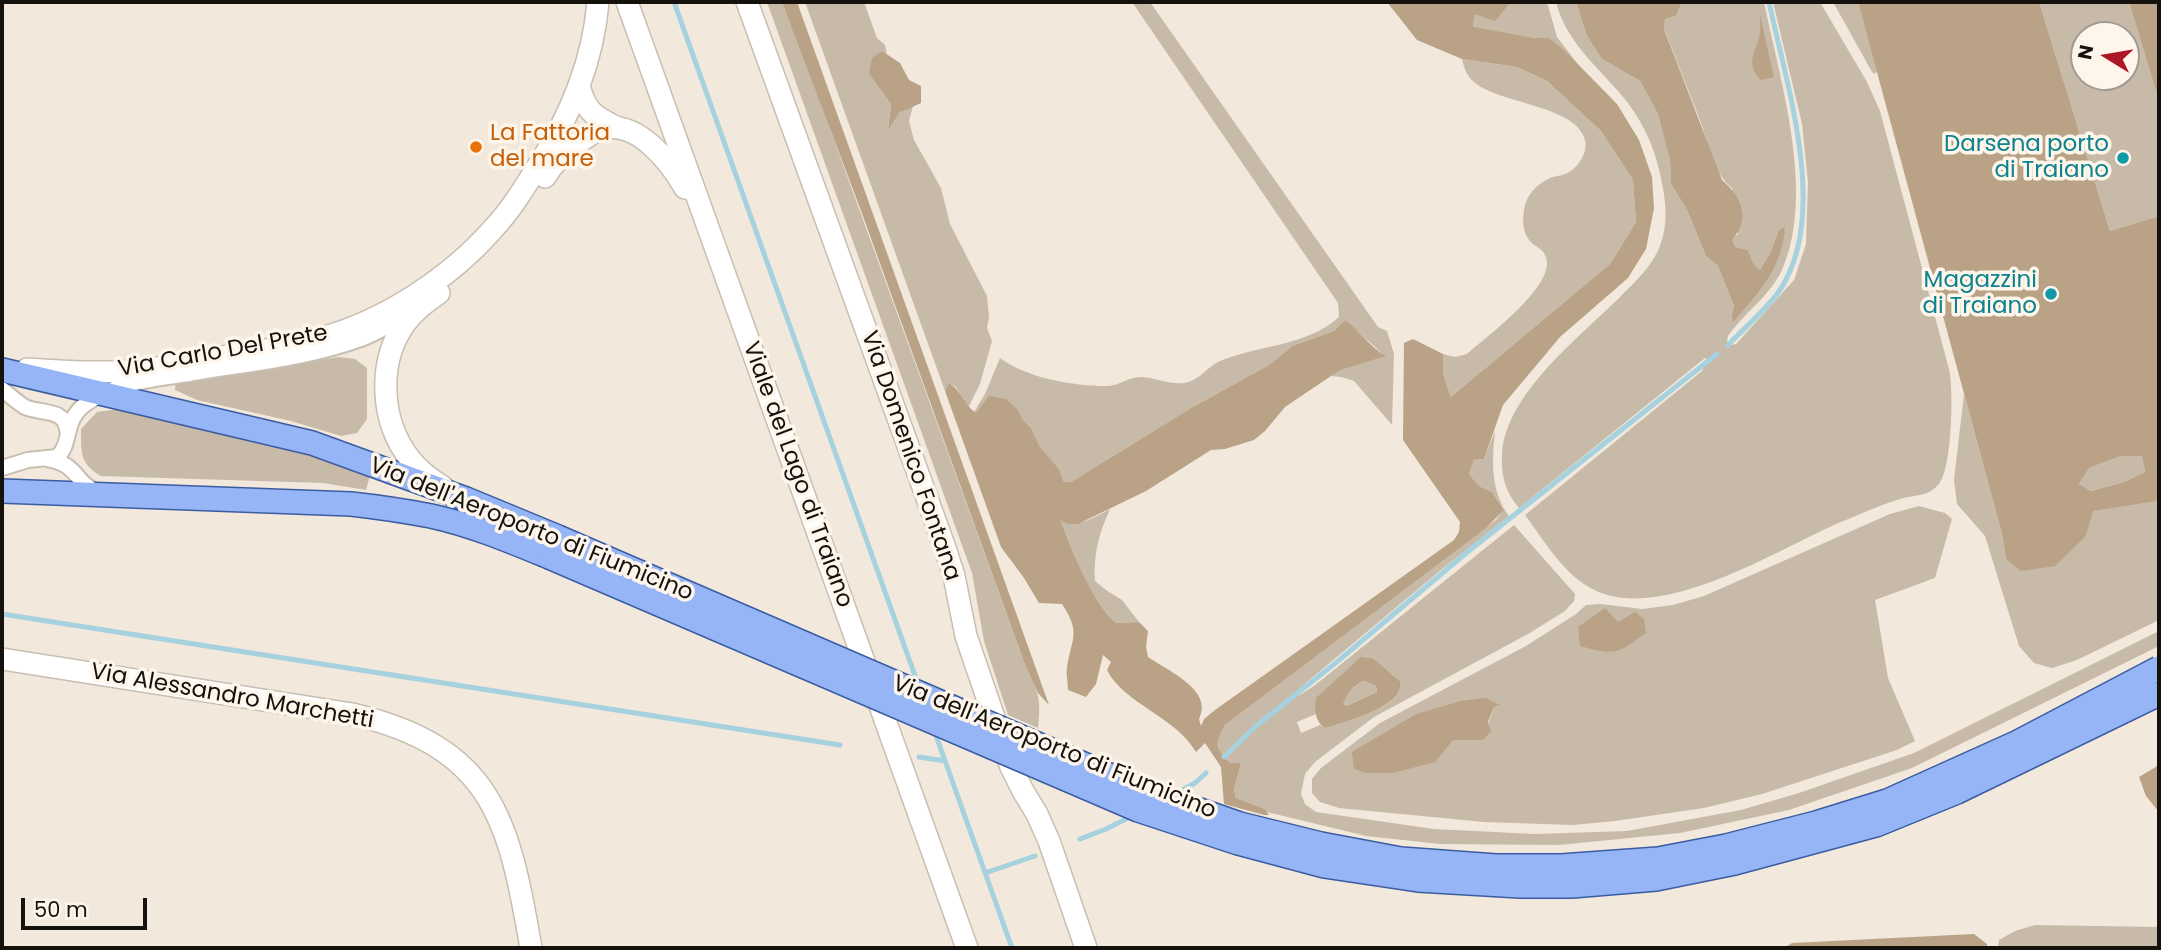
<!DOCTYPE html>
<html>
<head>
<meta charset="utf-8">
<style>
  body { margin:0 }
  #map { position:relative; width:2161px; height:950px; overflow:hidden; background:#f2e8db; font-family:Poppins,sans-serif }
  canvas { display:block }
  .frame { position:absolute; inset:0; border:4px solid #15110d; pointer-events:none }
  .north { position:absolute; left:2070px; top:21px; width:70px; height:70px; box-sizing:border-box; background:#fef5eb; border:2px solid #a19a92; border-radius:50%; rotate:281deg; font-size:19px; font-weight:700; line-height:28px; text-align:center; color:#15110d }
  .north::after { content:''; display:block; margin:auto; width:24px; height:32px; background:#ac1823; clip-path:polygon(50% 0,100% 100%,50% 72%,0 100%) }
  .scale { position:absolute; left:21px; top:898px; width:126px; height:32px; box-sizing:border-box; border:4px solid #15110d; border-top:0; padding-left:9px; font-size:21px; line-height:24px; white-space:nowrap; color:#15110d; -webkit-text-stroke:5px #fef5eb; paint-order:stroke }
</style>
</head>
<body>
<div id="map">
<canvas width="2161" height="950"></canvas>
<div class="frame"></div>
<div class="north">N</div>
<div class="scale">50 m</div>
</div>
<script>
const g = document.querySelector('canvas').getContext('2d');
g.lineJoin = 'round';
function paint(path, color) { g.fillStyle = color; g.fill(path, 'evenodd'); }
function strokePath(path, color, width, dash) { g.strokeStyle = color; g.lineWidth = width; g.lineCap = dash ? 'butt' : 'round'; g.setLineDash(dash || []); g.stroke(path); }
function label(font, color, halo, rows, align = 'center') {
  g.font = font + ' Poppins,sans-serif'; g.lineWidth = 7; g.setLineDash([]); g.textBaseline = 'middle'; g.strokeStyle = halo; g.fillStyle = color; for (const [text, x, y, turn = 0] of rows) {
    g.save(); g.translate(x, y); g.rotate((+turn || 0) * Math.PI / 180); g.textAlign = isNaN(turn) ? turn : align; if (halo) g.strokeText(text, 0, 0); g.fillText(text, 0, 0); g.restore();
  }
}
paint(new Path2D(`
  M767,2H782L798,41L1024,662C1037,689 1042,697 1038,728L1008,715L984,641L972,573Z
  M805,2H864L877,38L885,45L887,54L882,51L869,74L891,104L888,128L899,113L913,106L909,121L914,140L941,188L950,224L987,296L989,317L987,328L992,341L980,384L968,408L956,387L949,383L945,391Z
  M1132,2H1150L1378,327L1387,331L1394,354L1392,425L1354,381L1341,377L1331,376L1341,370L1385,356L1345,320L1334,331L1292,346L1269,365L1191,408L1071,482H1064L1059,469L1038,446L1031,428L1023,420L1018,410L976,413L974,412L985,394L1000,358C1026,378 1074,386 1106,386C1119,386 1130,376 1142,377C1156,378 1171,385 1184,383C1199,381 1207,367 1220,361C1258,345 1308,346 1339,317L1338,303Z
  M1506,2H1547L1557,37L1580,67L1549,38H1535L1473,28L1475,14L1509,4Z
  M1556,2H1576L1587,36L1602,59L1640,81L1658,114L1670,161L1671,184L1687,210L1706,256L1718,266L1734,306L1732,314L1778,258L1785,228L1779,230L1770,253L1760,270L1754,265L1748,250L1735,247L1731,240L1738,234L1732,188C1712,172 1709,143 1700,120C1688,90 1676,59 1664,28L1665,19L1676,16L1682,2H1764C1780,81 1816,193 1782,270C1770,296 1744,313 1728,336L1727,342L1732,345L1736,344L1794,280L1806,244L1808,182L1802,124L1773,2H1820L1867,82L1880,111L1949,369C1954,391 1952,468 1939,484C1938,485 1932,491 1931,491C1922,496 1910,496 1900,499C1880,505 1861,514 1841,522C1777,549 1655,629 1587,586C1561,570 1543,539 1525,515L1702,371L1707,360L1705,358L1519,508C1505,491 1501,476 1502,454C1506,393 1580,337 1621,296C1636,281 1652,266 1660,246C1668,225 1666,203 1662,183C1656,149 1642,118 1619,92C1595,65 1565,39 1556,2Z
  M1833,2H1858L1877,71L1875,74L1872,72Z
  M2039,2H2129L2159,101V216L2110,231ZM2084,35H2126V77H2084Z
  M1462,59L1517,67L1547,81L1601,131L1633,180L1636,222L1610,264L1451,397L1443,374V354L1455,357L1467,354C1486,337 1560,283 1545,255C1542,249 1538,248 1533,244C1523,236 1522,222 1524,210C1526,195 1537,184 1550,178C1555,176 1560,176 1565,174C1578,169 1588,153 1585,140C1576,105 1499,104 1474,82C1467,76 1464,68 1462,59Z
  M339,357L355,359L367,368V419L357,433L341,436L291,421L197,400L175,390L176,381Z
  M1964,394L2002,534L2006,559L2086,536L2092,511L2159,501V620L2077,660L2052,668L2034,663L2019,646L1985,536L1957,504L1954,480Z
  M118,409L250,439L371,472L366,490L323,483L101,476C80,464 81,453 81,429L97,412Z
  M1495,431C1492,461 1490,490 1509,516L1441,570L1301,687L1290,701L1314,686L1514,525L1575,594L1574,601L1565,611L1528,634L1374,717L1315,762L1305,774L1301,794L1305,804L1316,812L1434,829L1535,834L1627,831L1741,810L1799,793L1914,753L2159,631V646L1912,768L1789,810L1680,833L1559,845L1440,844L1366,836L1267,812L1265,809L1236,798L1234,789L1241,763H1231L1219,751L1217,740L1225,725L1496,520L1504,509L1492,492L1479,486L1469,474L1474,460L1484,459ZM1374,659L1401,682C1400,686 1400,690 1398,693C1387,710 1344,723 1325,728L1320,725L1301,733L1297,722L1316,714Z
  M2121,456H2142L2145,472L2124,482L2089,491L2079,484L2089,468Z
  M1919,506L1945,513L1952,519L1935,578L1875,600L1888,678L1915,741L1897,750L1762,794L1704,808L1615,821L1573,825L1484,822L1339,808L1320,802L1312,793V779L1321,768L1380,723L1526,646L1576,614L1586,605L1601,604L1642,609L1673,605L1704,596L1890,514ZM1499,706L1494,707L1483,740H1453L1390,731L1416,714Z
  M1110,509C1099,533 1093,555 1095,581L1106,590L1122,600L1139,622L1116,623C1089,601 1074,551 1059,519C1078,529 1092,518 1110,509Z
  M1363,681L1371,682L1376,686L1377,692L1347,706L1342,703C1347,693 1353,687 1363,681Z
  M2035,925L2159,927V945L2156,947L1998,948L1999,940L2015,931Z`), '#c8baa8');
paint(new Path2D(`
  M782,2H797L1049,705L1038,693L1024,662L860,208Z
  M1387,2H1506L1509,4L1495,21L1475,14L1473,27L1535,38H1549L1565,51L1617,104L1639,140L1652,177L1654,208L1646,249L1628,278L1560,337L1503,405L1484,459L1474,460L1469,474L1479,486L1492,492L1504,510L1486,528L1225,725C1214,744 1215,749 1231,763H1241L1234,789L1236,798L1265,809L1269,815H1264L1224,804L1221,767L1205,743L1196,752C1175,716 1124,704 1107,670L1111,662L1103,655L1096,684L1086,697L1068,690C1068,683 1066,674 1067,667C1072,637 1081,633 1062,604L1039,603L1024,578L1001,547L945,391L949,383C961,390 964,405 976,413L989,396L1006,399L1018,410L1023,420L1031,428L1039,446L1059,469L1064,482H1071L1191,408L1269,365L1292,346L1334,331L1345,320C1359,330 1371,348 1386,356L1341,370L1331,376L1285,407L1265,431L1254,440L1225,449L1211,450L1146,491L1078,524H1068L1060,520C1072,549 1092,604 1116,623L1139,622L1148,631L1146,647L1148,657C1168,671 1214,690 1199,719L1201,726L1204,719L1215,710L1454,540L1459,532L1460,522L1403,440L1404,343L1413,339L1443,354V374L1451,397L1610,264L1636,222L1633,180L1601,131L1547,81L1517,67L1462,59L1417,40Z
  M1576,2H1682L1676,16L1665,19L1664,29L1722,180C1742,197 1751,219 1732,240L1735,247L1748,250L1754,265L1760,270L1770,253L1779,230L1785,227C1782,269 1759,292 1733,322L1732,314L1734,306L1718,266L1706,256L1687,210L1671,184L1670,161L1658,114L1640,81L1602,59L1587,36Z
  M1858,2H2039L2110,231L2159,216V501L2093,511L2086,536L2055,566L2021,571L2006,559L2002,534ZM2121,456H2142L2145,472L2124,482L2090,491L2079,484L2089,468Z
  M2129,2H2159V101Z
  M1760,15L1774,77L1761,80C1746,65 1754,54 1759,38C1761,31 1760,22 1760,15Z
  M882,51L900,63L909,80L921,86V103L899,113L888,130L891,104L869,74L872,58Z
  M1605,608L1618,622L1635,612L1644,619L1646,633C1617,654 1616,656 1580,646L1578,627Z
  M1361,657L1374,659L1401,682C1400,686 1400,690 1398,693C1387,710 1344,723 1325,728C1315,722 1314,709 1316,698ZM1363,681L1371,683L1376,686L1377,692L1347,706L1343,704C1347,693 1353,686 1363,681Z
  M1486,698L1500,705L1494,707L1488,722L1491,731L1483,740H1453L1435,762L1393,773H1366L1354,769L1352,752L1416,714L1461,701Z
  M2159,765V812L2146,796L2139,777Z
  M1974,934L1987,944V948H1784L1792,943Z`), '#b9a285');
strokePath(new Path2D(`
  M674,2L918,684
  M1728,345C1744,328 1767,309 1780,290C1830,214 1786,84 1769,2
  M2,614L840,745
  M934,730L1012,948
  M919,757L945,761
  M1224,757L1256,726L1338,661L1465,554L1717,354
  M1177,793L1195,783L1206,773
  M1080,839L1106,829L1134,815
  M985,873L1035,856`), '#a6d1de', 5);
const street = new Path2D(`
  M2,389C9,395 17,402 25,407C40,414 65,408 67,430
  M47,459C79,464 74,483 99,493
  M2,468L28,460L57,457C73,443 62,420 87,403C115,383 155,379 189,374C246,364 306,359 361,339C378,333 393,323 408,314`);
const secondary = new Path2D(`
  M627,2L967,948
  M747,2L944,545L954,576L966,636L1011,767L1023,791L1037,814L1049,841L1086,948
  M579,85C585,110 593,116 616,127
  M545,177C553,163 565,152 579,142C586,138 594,131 602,129C637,119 670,162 685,188
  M439,293C427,301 415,310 406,322C377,361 380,421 410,459C419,471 430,479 443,487
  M27,369C65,372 105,374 143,370C168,367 192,362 217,358C251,352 287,348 321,338C384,321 450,278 493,229C510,211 523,190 536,169C569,119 593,62 598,2
  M2,659L352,714C493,747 509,820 531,948`);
const primary = new Path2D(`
  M2,370L312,443L466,499L558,537
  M2,491L351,504C378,507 405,511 431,516C472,525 510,541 549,557`);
strokePath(street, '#c8beb2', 18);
strokePath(secondary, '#c8beb2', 24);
strokePath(primary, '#3b5ca1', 26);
strokePath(street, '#fff', 14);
strokePath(secondary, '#fff', 21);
strokePath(primary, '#95b5f7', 23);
const primaryBridge = new Path2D(`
  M558,537L1146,791L1240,824L1321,844L1401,859L1496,866H1561L1658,859L1726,846L1816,823L1887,801L2018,742L2159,668
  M549,557L1138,810L1238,843L1324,866L1418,880L1520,886H1572L1656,879L1735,863L1876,825L1957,792L2159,694`);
strokePath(primaryBridge, '#3b5ca1', 26, []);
strokePath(primaryBridge, '#95b5f7', 23);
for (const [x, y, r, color] of [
  [476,147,7,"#e8710a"],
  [2123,158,7,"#0f9aa8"],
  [2051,294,7,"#0f9aa8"]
]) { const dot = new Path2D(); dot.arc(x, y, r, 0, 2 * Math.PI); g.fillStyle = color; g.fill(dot); strokePath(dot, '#fef5eb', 2.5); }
label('23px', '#c56008', '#fef5eb', [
  ["La Fattoria",490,134],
  ["del mare",490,160]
], 'left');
label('23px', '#0d838f', '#fef5eb', [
  ["Darsena porto",2109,145],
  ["di Traiano",2109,171],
  ["Magazzini",2037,281],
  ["di Traiano",2037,307]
], 'right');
label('23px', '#15110d', '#fef5eb', [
  ["Via Carlo Del Prete",223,352,-10],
  ["Via Domenico Fontana",910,456,71],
  ["Viale del Lago di Traiano",797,475,70],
  ["Via dell'Aeroporto di Fiumicino",531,530,22],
  ["Via Alessandro Marchetti",232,697,10],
  ["Via dell'Aeroporto di Fiumicino",1054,748,22]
]);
</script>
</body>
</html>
